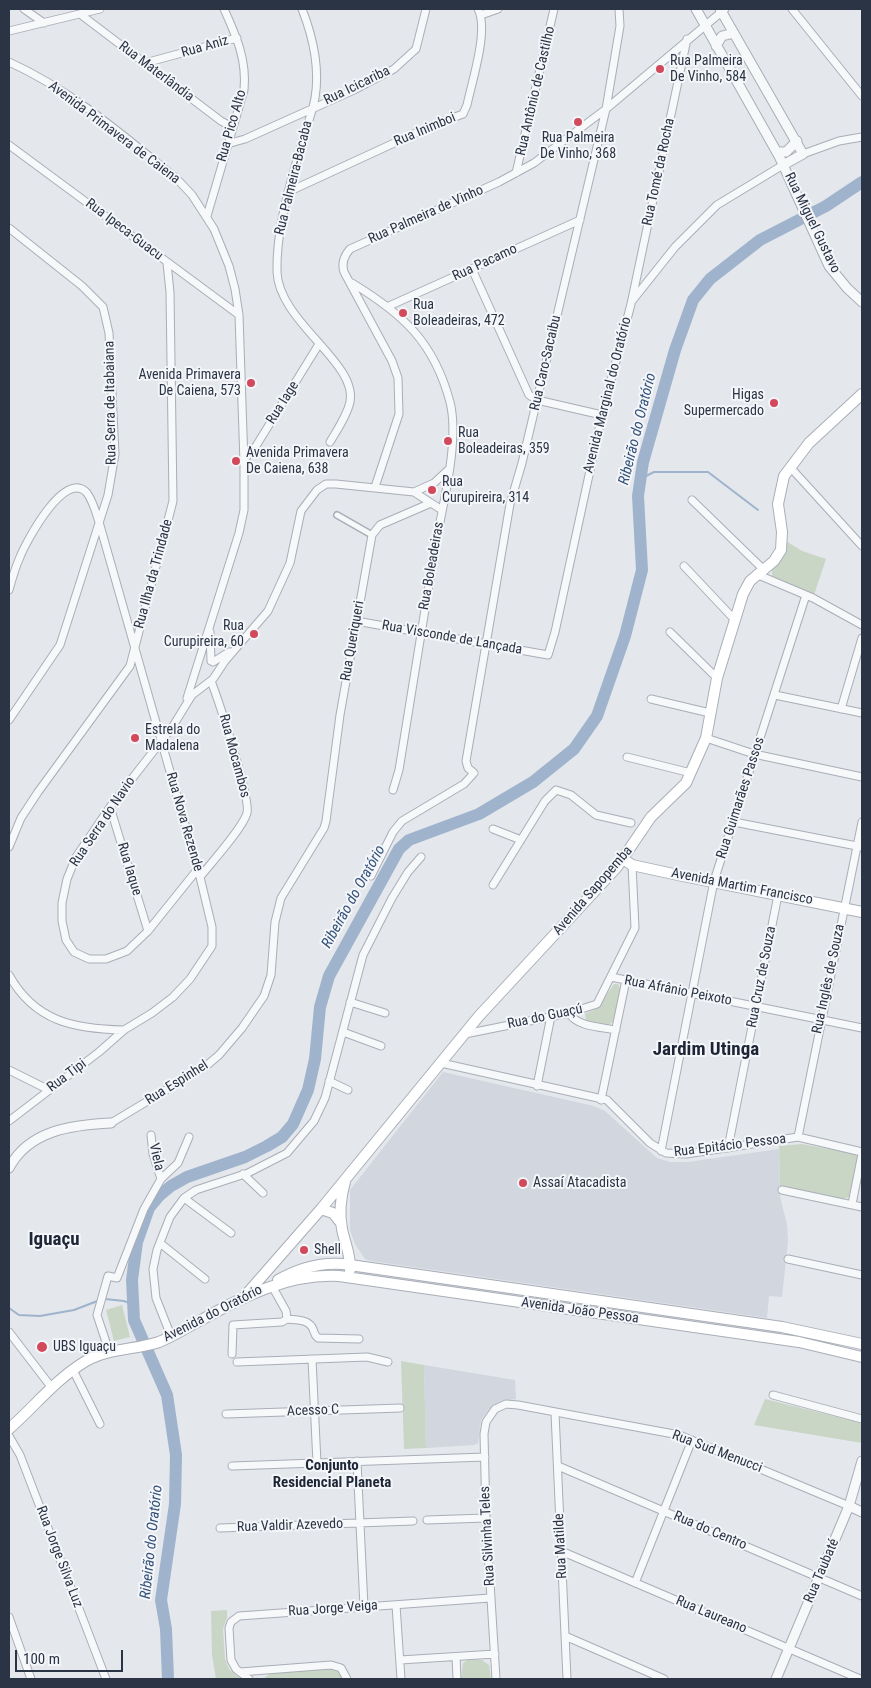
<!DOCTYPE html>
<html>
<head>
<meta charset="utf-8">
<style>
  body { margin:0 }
  #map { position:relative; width:871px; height:1688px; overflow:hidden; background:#e4e7ec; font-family:"Roboto Condensed",sans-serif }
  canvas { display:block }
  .frame { position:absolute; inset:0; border:10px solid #2b3445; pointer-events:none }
  .scale { position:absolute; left:15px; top:1650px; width:108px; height:22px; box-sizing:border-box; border:2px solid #2b3445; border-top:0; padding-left:6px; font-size:15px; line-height:18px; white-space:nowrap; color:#2b3445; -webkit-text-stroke:4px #f4f6f9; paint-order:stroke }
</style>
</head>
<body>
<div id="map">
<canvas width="871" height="1688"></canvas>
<div class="frame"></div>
<div class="scale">100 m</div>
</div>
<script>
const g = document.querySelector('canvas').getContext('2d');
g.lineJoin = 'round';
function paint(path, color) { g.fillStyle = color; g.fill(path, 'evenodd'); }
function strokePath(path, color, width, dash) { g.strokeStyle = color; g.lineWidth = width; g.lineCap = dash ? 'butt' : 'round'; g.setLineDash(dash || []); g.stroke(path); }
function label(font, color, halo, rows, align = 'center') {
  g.font = font + ' "Roboto Condensed",sans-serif'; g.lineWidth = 4; g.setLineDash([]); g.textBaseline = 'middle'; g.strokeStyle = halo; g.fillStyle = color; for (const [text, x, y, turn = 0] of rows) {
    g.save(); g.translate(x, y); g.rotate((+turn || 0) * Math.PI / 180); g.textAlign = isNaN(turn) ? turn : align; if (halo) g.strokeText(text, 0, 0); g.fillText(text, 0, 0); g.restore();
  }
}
paint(new Path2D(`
  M443,1072L594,1106L605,1111L657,1158L670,1162H688L779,1149L780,1196L787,1225L788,1241L782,1297L769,1296L767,1318L371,1261L365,1259L355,1244L350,1230V1190Z
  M424,1365L515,1380L516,1399L501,1401L489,1409L481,1420L478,1443L474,1445L426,1448Z`), '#d2d6de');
paint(new Path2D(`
  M786,541L802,551L826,559L814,595L772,577V569Z
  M614,984H618L621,990L613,1022L608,1025L586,1020L585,1014L598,1008Z
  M802,1144L856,1154L858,1159L849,1197L844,1199L780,1186L779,1146Z
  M122,1305L130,1337L114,1341L106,1310Z
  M401,1361L424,1365L426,1448L404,1449Z
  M765,1399L862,1423V1443L754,1425Z
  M227,1610V1617L223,1629L225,1659L229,1669L241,1679H216L212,1655L211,1611Z
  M482,1660L489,1665L491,1679H461L463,1663L468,1660Z
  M331,1669L340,1671L344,1679H263L271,1673Z`), '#c9d6c5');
strokePath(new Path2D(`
  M640,479L654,472H708L758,510
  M105,1299L124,1301L134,1305
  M9,1308L19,1315L40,1316L74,1310L100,1300`), '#9fb4cc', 2);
strokePath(new Path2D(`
  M168,1679L166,1629L161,1600L175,1504L176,1455L167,1395L134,1320L132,1280L137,1242L149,1208L159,1196L171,1186L187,1177L245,1157L267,1146L282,1137L293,1124L308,1090L315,1059L320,1007L329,976L399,849L409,840L479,814L533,782L574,749L597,716L625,636L642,570L638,496L643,462L675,350L693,300L710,279L760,240L826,206L862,182`), '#9fb4cc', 12);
const pedestrian = new Path2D(`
  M337,515L372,535`);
const minor = new Path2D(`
  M24,9L44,23
  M302,9C313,37 320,68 315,98C313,110 308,123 304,135C292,179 276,225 277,272C279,322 358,363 350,402C347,416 337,430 330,442
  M792,9L862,96
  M80,14L221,121L232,127
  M481,15L498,9
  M9,31L100,9
  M9,62C71,90 124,136 177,179L192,195L214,229L229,266L235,289L239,315L244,463V510L239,533L187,698
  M145,63L237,38
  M227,144L245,139L354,90L394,69L416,49L426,9
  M9,145L239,315
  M803,154L839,141L862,137
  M516,173L554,9
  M288,192L431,126L463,114L467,105C472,81 489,30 478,9
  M207,216L244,90C247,59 236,36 224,9
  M9,228L82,286L103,307L109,333L115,454L108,495L60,645L9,720
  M472,269L529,395L537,400L602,415
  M352,283C403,314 434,342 450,402C460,442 442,507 435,548C423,622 411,696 399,770L393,790
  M632,301L675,247L717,205L783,165
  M389,306L580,220
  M244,460L256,446L319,344
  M790,467L862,546
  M375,487L399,414L398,378L392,361L344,272C341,263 344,256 350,249L499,182L534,163L606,109L725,9
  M414,492L431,503
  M692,500L763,569
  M684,566L734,619
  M756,574L813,598L862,625
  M9,590C12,579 15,568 20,557C26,542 65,468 87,493C93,501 96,513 99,522L200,877L212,927V946L190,979L173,997L152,1013L124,1030L99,1052L9,1121
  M356,621L548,655L555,632L602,415L631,304L687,39
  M210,632L211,661
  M670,632L717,678
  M213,662L229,652
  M775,695L862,713
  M651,699L710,713
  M841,709L862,638
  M706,738L754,754L862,777
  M627,757L691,773
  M110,807L148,931
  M734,822L862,847
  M493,829L521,840
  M9,847L21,818L38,792L130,666L173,501L170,292L167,263
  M197,870L148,931L127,951L106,959H89L74,952L66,940L62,921V903L67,879L76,857L110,807L173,726L192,695L213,679L225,661L268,611L290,563L301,511L317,490L326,484H336L414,492L434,483L448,470
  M371,876L393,832L402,821L464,784L474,773L468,768L466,761L510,504L522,463L606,109L620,26L619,9
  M200,877C211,863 243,828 247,813C251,799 218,699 211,681
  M493,885L545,801L556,790L571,795L596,815L631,823
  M9,975C35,1022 75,1029 124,1030
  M611,977L862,1028
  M350,1002L385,1013
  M569,1013C577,1027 601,1027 616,1030
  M343,1032L381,1046
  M465,1034L569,1013L597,1004L635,928L632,865
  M441,1063L607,1100L650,1143L666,1153L686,1154L798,1137L862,1152
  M9,1070L49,1090
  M329,1081L348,1090
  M537,1086L551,1016
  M601,1100L626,980
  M111,1123L206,1066L219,1055L242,1028L264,996L271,975L275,922L281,898L324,828L326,821L340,715L372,535L380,525L431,503L442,510
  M151,1135L153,1154L161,1179
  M798,1137L862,822
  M728,1148L778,895
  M661,1151L714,881L806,595
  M243,1174L263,1193
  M782,1190L862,1207
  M184,1198L231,1233
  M852,1204L862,1154
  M160,1243L205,1279
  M788,1259L862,1275
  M287,1319C295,1320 307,1319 312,1327C315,1332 313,1334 318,1338L359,1339
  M9,1332L52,1388
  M171,1336L156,1298L153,1269L157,1250L170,1217L184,1198L196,1190L248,1173L287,1153L314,1121L325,1098L363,955L392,898L408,872L421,857
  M109,1351L97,1315L108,1276L117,1278L144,1209L161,1179L178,1163L189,1137
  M232,1354L233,1325L282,1322L287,1319L286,1311L272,1286
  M312,1359L317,1463
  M237,1362L367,1357L388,1362
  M73,1370L100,1424
  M773,1395L862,1419
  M555,1413L567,1679
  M226,1414L400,1408
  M9,1436L20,1455L106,1679
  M357,1461L364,1607
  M232,1466L485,1457
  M558,1466L862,1596
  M427,1520L486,1518
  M220,1528L413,1521
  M561,1551L860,1679
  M635,1583L692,1440
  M396,1605L401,1679
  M9,1617L31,1679
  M565,1636L664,1679
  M456,1657L457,1679
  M400,1660L495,1654
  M240,1672L331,1665L341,1668L347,1679
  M249,1679L236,1669L231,1660L229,1628L231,1622L239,1616L490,1598
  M496,1679L486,1518L484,1434L486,1422L495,1409L506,1404L518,1405L679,1435L849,1506`);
const tertiary = new Path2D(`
  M696,9L779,156L829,266L847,288L862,302
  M720,9L803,154L783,165
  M716,46L722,36L734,33
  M777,152H786L797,141
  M9,1168C29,1130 72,1125 111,1123
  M849,1506L862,1512
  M776,1679L849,1506L862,1461`);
const secondary = new Path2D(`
  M623,859L632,865L678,875L862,912
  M345,1182C341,1196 339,1214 342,1229C345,1244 351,1255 350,1270
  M321,1209L333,1213L341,1223
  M278,1280C299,1268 319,1262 343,1264L782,1327L862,1344
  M244,1297L321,1209L479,1016L617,867L651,817L686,783L706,738L717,678L743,594L750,581L774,561L781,550L782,532L778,504L784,476L809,443L862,394
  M9,1429C34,1407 57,1378 86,1361C109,1348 135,1350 159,1342C174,1336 189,1326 203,1319C244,1296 290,1273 339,1276L799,1342L862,1357`);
strokePath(pedestrian, '#a9aeb7', 8);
strokePath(minor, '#a9aeb7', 9);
strokePath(tertiary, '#a9aeb7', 11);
strokePath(secondary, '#a9aeb7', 12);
strokePath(pedestrian, '#f7f8fa', 5);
strokePath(minor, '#f7f8fa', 7);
strokePath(tertiary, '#f7f8fa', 9);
strokePath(secondary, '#fff', 10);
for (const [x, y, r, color] of [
  [660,69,5,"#d1495b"],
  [578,122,5,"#d1495b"],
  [403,313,5,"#d1495b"],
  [251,383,5,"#d1495b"],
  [774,403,5,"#d1495b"],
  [448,441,5,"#d1495b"],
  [236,461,5,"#d1495b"],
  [432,490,5,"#d1495b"],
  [254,634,5,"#d1495b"],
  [135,738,5,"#d1495b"],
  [523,1183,5,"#d1495b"],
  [304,1250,5,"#d1495b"],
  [42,1347,6,"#d1495b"]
]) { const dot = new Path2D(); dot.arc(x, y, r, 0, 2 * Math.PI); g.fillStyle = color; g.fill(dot); strokePath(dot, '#f4f6f9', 2); }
label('14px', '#2b3445', '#f4f6f9', [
  ["Rua Aniz",205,47,-16],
  ["Rua Materlândia",156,72,37],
  ["Rua Icicariba",357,86,-26],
  ["Rua Antônio de Castilho",536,91,-77],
  ["Rua Pico Alto",232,126,-74],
  ["Rua Inimboi",425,130,-23],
  ["Avenida Primavera de Caiena",114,133,37],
  ["Rua Tomé da Rocha",659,172,-78],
  ["Rua Palmeira-Bacaba",294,178,-76],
  ["Rua Palmeira de Vinho",426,215,-24],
  ["Rua Miguel Gustavo",812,223,64],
  ["Rua Ipeca-Guacu",124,230,37],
  ["Rua Pacamo",485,263,-25],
  ["Rua Caro-Sacaibu",546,363,-77],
  ["Avenida Marginal do Oratório",608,395,-76],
  ["Rua Serra de Itabaiana",111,403,-91],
  ["Rua Iage",283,403,-58],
  ["Rua Boleadeiras",432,566,-80],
  ["Rua Ilha da Trindade",154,574,-75],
  ["Rua Visconde de Lançada",452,638,10],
  ["Rua Queriqueri",353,641,-80],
  ["Rua Mocambos",234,756,75],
  ["Rua Guimarães Passos",741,798,-72],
  ["Rua Serra do Navio",103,822,-56],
  ["Rua Nova Rezende",184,822,74],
  ["Rua Iaque",129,869,73],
  ["Avenida Martim Francisco",742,887,11],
  ["Avenida Sapopemba",593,891,-49],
  ["Rua Cruz de Souza",762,977,-79],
  ["Rua Inglês de Souza",829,979,-78],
  ["Rua Afrânio Peixoto",678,991,11],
  ["Rua do Guaçú",545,1017,-12],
  ["Rua Tipi",67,1076,-37],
  ["Rua Espinhel",177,1083,-32],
  ["Rua Epitácio Pessoa",730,1146,-7],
  ["Viela",156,1157,77],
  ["Avenida João Pessoa",580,1311,8],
  ["Avenida do Oratório",213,1314,-27],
  ["Acesso C",313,1411,-2],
  ["Rua Sud Menucci",717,1452,21],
  ["Rua Valdir Azevedo",290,1526,-2],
  ["Rua do Centro",710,1531,23],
  ["Rua Silvinha Teles",488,1536,-93],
  ["Rua Matilde",561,1546,-93],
  ["Rua Jorge Silva Luz",59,1557,69],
  ["Rua Taubaté",822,1571,-67],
  ["Rua Jorge Veiga",333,1609,-4],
  ["Rua Laureano",711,1615,23]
]);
label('14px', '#2b3445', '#f4f6f9', [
  ["Rua Palmeira",670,61],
  ["De Vinho, 584",670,77],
  ["Rua Palmeira",578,138,"center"],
  ["De Vinho, 368",578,154,"center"],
  ["Rua",413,305],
  ["Boleadeiras, 472",413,321],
  ["Avenida Primavera",241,375,"right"],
  ["De Caiena, 573",241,391,"right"],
  ["Higas",764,395,"right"],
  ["Supermercado",764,411,"right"],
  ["Rua",458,433],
  ["Boleadeiras, 359",458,449],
  ["Avenida Primavera",246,453],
  ["De Caiena, 638",246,469],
  ["Rua",442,482],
  ["Curupireira, 314",442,498],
  ["Rua",244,626,"right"],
  ["Curupireira, 60",244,642,"right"],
  ["Estrela do",145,730],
  ["Madalena",145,746],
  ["Assaí Atacadista",533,1183],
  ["Shell",314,1250],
  ["UBS Iguaçu",53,1347]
], 'left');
label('italic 15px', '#34527a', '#f4f6f9', [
  ["Ribeirão do Oratório",638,429,-76],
  ["Ribeirão do Oratório",354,897,-61],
  ["Ribeirão do Oratório",152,1542,-84]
]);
label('bold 15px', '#1d2536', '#f4f6f9', [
  ["Conjunto",332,1466],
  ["Residencial Planeta",332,1483]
]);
label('bold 19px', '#1d2536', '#f4f6f9', [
  ["Jardim Utinga",706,1050],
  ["Iguaçu",54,1240]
]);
</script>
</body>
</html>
